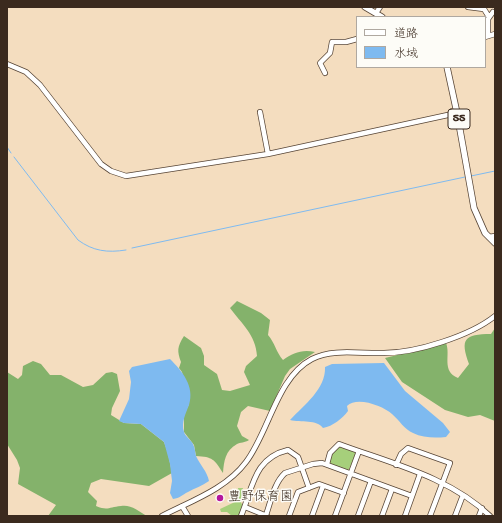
<!DOCTYPE html>
<html>
<head>
<meta charset="utf-8">
<style>
  body { margin:0 }
  #map { position:relative; width:502px; height:523px; overflow:hidden; background:#f4ddbf; font-family:"Gochi Hand","Klee One",sans-serif }
  canvas { display:block }
  .frame { position:absolute; inset:0; border:8px solid #3b2a1e; pointer-events:none }
  .legend { position:absolute; left:356px; top:16px; width:130px; height:52px; box-sizing:border-box; background:#fdfcf7; border:1px solid #afa8a0; margin:0; padding:5px 7px; list-style:none; font-size:12px; color:#3b2a1e }
  .legend li { display:flex; align-items:center; gap:8px; height:20px }
  .legend b { width:20px; border:1px solid #afa8a0 }
</style>
</head>
<body>
<div id="map">
<canvas width="502" height="523"></canvas>
<div class="frame"></div>
<ul class="legend">
<li><b style="height:5px;background:#fff"></b>道路</li>
<li><b style="height:11px;background:#7ebaf0"></b>水域</li>
</ul>
</div>
<script>
const g = document.querySelector('canvas').getContext('2d');
g.lineJoin = 'round';
function paint(path, color) { g.fillStyle = color; g.fill(path, 'evenodd'); }
function strokePath(path, color, width, dash) { g.strokeStyle = color; g.lineWidth = width; g.lineCap = dash ? 'butt' : 'round'; g.setLineDash(dash || []); g.stroke(path); }
function label(font, color, halo, rows, align = 'center') {
  g.font = font + ' "Gochi Hand","Klee One",sans-serif'; g.lineWidth = 3; g.setLineDash([]); g.textBaseline = 'middle'; g.strokeStyle = halo; g.fillStyle = color; for (const [text, x, y, turn = 0] of rows) {
    g.save(); g.translate(x, y); g.rotate((+turn || 0) * Math.PI / 180); g.textAlign = isNaN(turn) ? turn : align; if (halo) g.strokeText(text, 0, 0); g.fillText(text, 0, 0); g.restore();
  }
}
paint(new Path2D(`
  M339,446L355,451L356,454L348,471L329,464L332,454Z
  M238,488H243L241,503L243,505L240,516H232L227,512H221L220,509L237,501Z`), '#a6cf7b');
paint(new Path2D(`
  M237,301L261,313L270,320L268,335C275,343 276,352 283,360C293,353 302,349 315,352L290,369L285,376L270,411L248,406L241,412L237,426L242,436L249,440C245,443 240,442 237,444C225,451 224,461 223,473C214,459 213,457 196,456L194,445L184,432V415L189,404L182,372L179,368L181,362C177,351 177,347 184,336L201,348L204,356V365L217,374L222,390L230,391L250,385L244,372L246,366L257,356C256,335 241,323 230,308Z
  M495,328V421L480,415L468,417L445,410L402,382L385,358L446,343C451,355 441,371 458,378L469,364C460,339 464,334 491,334Z
  M33,361L41,364L50,375H61L83,387L93,385L106,373L112,372L117,374L120,391L112,408L111,415L124,423L141,424L164,442L168,453L172,473L149,486L101,479L91,483L88,492L97,501L96,506C108,511 109,507 121,506C130,504 139,511 147,516H48L56,505L18,484L20,468L17,460L7,444V372L18,379L22,375L23,366Z`), '#84b26b');
paint(new Path2D(`
  M170,359C182,371 195,386 189,405C186,413 181,422 184,432C185,436 191,440 193,444C195,448 195,452 196,456C200,465 207,471 209,481C202,486 195,488 188,492C182,495 180,498 173,499L170,493L172,481L170,464L164,442L141,424L124,423L119,421L129,399L131,382L129,371L132,367Z
  M384,363L405,391L443,423L450,432L446,437C435,438 423,438 413,433C405,430 399,420 392,414C383,406 357,396 347,406L348,411C342,419 333,426 323,428C317,419 301,423 290,420C304,405 326,389 325,367L332,364Z`), '#7ebaf0');
strokePath(new Path2D(`
  M7,147L11,153
  M14,157L78,240C93,251 107,253 126,250
  M471,176L495,171
  M132,248L465,177`), '#7ebaf0', 1);
const minor = new Path2D(`
  M468,7L484,9L489,17
  M376,13L380,7
  M488,36V19L493,12
  M485,37L495,34
  M7,64L26,72L40,85L101,164L111,171L126,176L268,154L457,113
  M325,73L320,63L330,53L332,42H346L357,39
  M260,112L268,154
  M489,237L495,236
  M327,464L330,453L339,444C390,463 450,477 490,516
  M396,465L401,454L408,448L450,463L430,516
  M182,506L188,516
  M245,507L267,516
  M266,515C271,501 274,483 285,473L313,464L322,463L412,496
  M162,516C191,501 226,489 246,462C269,432 277,377 312,359C333,348 361,354 384,353C416,353 470,336 495,316
  M241,516C253,487 254,458 288,450L298,457L309,488
  M289,516L298,492L319,484L344,493
  M312,516L323,486
  M335,516L359,451
  M358,516L371,481
  M382,516L392,489
  M405,516L420,474
  M455,516L463,495
  M479,516L482,508`);
const major = new Path2D(`
  M365,7L382,17
  M447,67L457,113L474,208L485,233L495,243`);
strokePath(minor, '#574536', 6);
strokePath(major, '#574536', 7);
strokePath(minor, '#fff', 4.5);
strokePath(major, '#fff', 5.5);
for (const [x, y, r, color] of [
  [220,498,4,"#b5179e"]
]) { const dot = new Path2D(); dot.arc(x, y, r, 0, 2 * Math.PI); g.fillStyle = color; g.fill(dot); strokePath(dot, '#fdfcf7', 1.5); }
for (const [x, y, w] of [
  [459,119,22]
]) { const box = new Path2D(); box.roundRect(x - w / 2, y - 10, w, 20, 3); g.fillStyle = '#fdfcf7'; g.fill(box); strokePath(box, '#3b2a1e', 1); }
label('bold 12px', '#3b2a1e', null, [
  ["55",459,119]
]);
label('13px', '#3b2a1e', '#fdfcf7', [
  ["豊野保育園",228,498]
], 'left');
</script>
</body>
</html>
